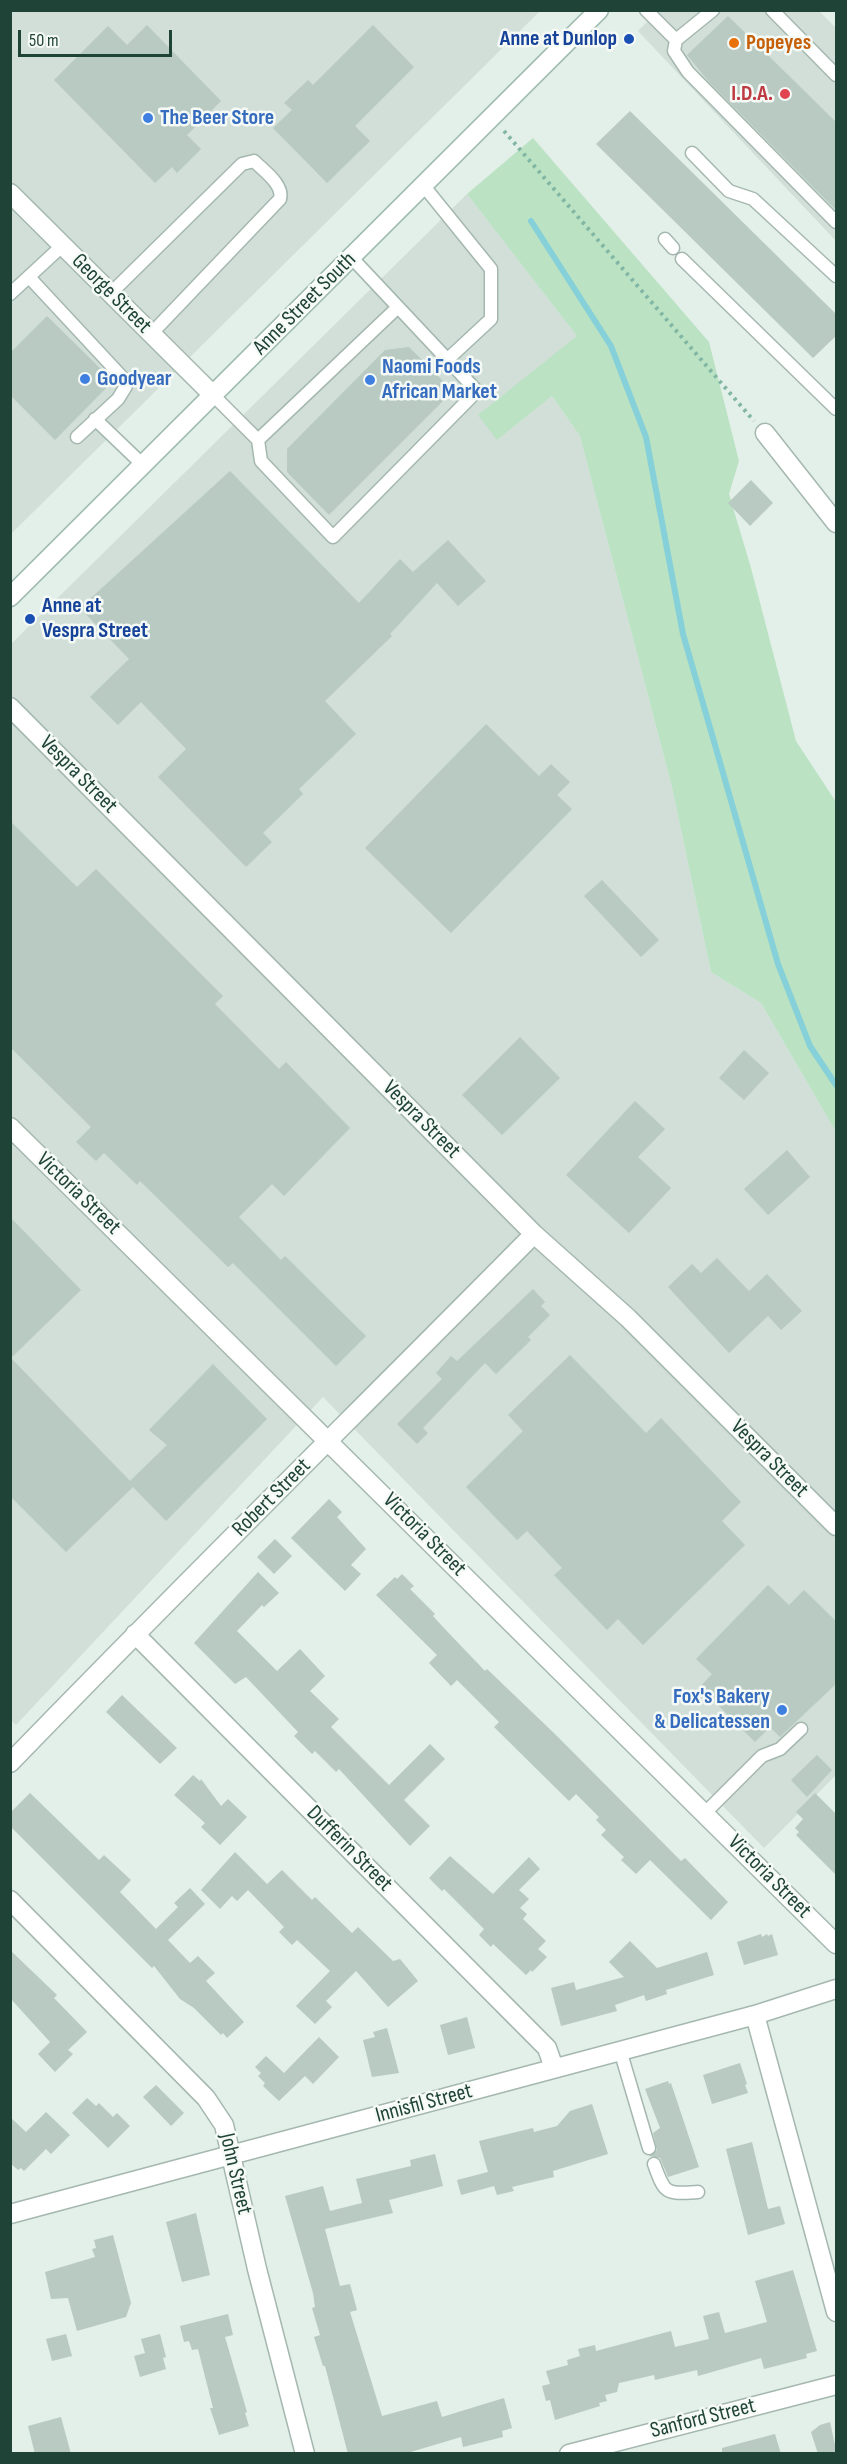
<!DOCTYPE html>
<html>
<head>
<meta charset="utf-8">
<style>
  body { margin:0 }
  #map { position:relative; width:847px; height:2464px; overflow:hidden; background:#e3efe9; font-family:"Sofia Sans Condensed",sans-serif }
  canvas { display:block }
  .frame { position:absolute; inset:0; border:12px solid #204338; pointer-events:none }
  .scale { position:absolute; left:18px; top:30px; width:154px; height:27px; box-sizing:border-box; border:3px solid #204338; border-top:0; padding-left:8px; font-size:18px; line-height:21px; white-space:nowrap; color:#204338; -webkit-text-stroke:4px #f5faf7; paint-order:stroke }
</style>
</head>
<body>
<div id="map">
<canvas width="847" height="2464"></canvas>
<div class="frame"></div>
<div class="scale">50 m</div>
</div>
<script>
const g = document.querySelector('canvas').getContext('2d');
g.lineJoin = 'round';
function paint(path, color) { g.fillStyle = color; g.fill(path, 'evenodd'); }
function strokePath(path, color, width, dash) { g.strokeStyle = color; g.lineWidth = width; g.lineCap = dash ? 'butt' : 'round'; g.setLineDash(dash || []); g.stroke(path); }
function label(font, color, halo, rows, align = 'center') {
  g.font = font + ' "Sofia Sans Condensed",sans-serif'; g.lineWidth = 5; g.setLineDash([]); g.textBaseline = 'middle'; g.strokeStyle = halo; g.fillStyle = color; for (const [text, x, y, turn = 0] of rows) {
    g.save(); g.translate(x, y); g.rotate((+turn || 0) * Math.PI / 180); g.textAlign = isNaN(turn) ? turn : align; if (halo) g.strokeText(text, 0, 0); g.fillText(text, 0, 0); g.restore();
  }
}
paint(new Path2D(`
  M659,10L819,11L836,28V241L638,31Z
  M11,11H540L11,534Z
  M467,194L578,337L497,440L552,396L580,436L672,787L711,972L761,1003L836,1132V1775L764,1848L323,1397L16,1725L11,1720L10,645Z`), '#d1dfd8');
paint(new Path2D(`
  M533,138L709,342L739,461L729,494L751,568L796,741L836,802V1132L761,1003L711,972L672,787L580,436L552,396L497,440L478,415L577,336L467,194Z`), '#bae2c3');
strokePath(new Path2D(`
  M531,221L611,346L646,437L683,634L778,964L810,1046L836,1085`), '#85d0d9', 6);
paint(new Path2D(`
  M728,16L837,123V211L709,82L687,55Z
  M147,25L221,101L187,135L201,149L177,173L172,167L155,183L54,80L108,26L127,45Z
  M373,25L414,67L355,126L370,141L327,183L273,128L292,110L284,103L308,80L313,85Z
  M630,111L837,315V335L813,358L596,144Z
  M47,316L113,381L55,440L10,395V353Z
  M409,347L453,391L329,515L287,472V449L385,350Z
  M230,471L359,603L400,559L413,572L448,540L486,581L458,606L437,583L390,634L392,636L325,701L356,734L299,789L303,794L263,833L272,842L246,867L158,777L186,749L141,702L118,725L90,697L129,659L80,608Z
  M751,480L773,503L750,526L728,503Z
  M486,724L539,776L551,764L570,782L557,795L572,809L451,933L365,848Z
  M10,821L77,887L96,869L223,996L215,1004L279,1069L286,1062L350,1128L284,1196L272,1184L239,1217L281,1260L285,1256L366,1336L336,1366L233,1263L228,1267L140,1181L137,1185L104,1153L96,1161L76,1142L91,1127L10,1047Z
  M602,880L659,940L641,957L584,896Z
  M520,1037L560,1078L502,1135L462,1095Z
  M744,1050L769,1073L744,1100L719,1078Z
  M635,1101L665,1129L638,1157L671,1188L629,1233L566,1175Z
  M787,1150L810,1177L768,1215L744,1189Z
  M10,1217L81,1290L11,1358L130,1481L167,1445L149,1430L213,1364L267,1419L166,1521L133,1487L66,1552L10,1496Z
  M717,1258L749,1291L767,1274L802,1311L781,1330L768,1316L729,1353L668,1287L692,1264L701,1273Z
  M533,1289L545,1302L541,1306L550,1315L528,1337L531,1340L496,1374L485,1363L423,1428L428,1433L417,1444L397,1424L442,1379L436,1373L451,1356L457,1361Z
  M570,1355L646,1433L661,1418L741,1502L722,1521L745,1545L643,1645L618,1619L607,1630L554,1575L562,1568L527,1531L517,1540L466,1487L523,1431L508,1415Z
  M329,1499L342,1512L337,1517L366,1549L351,1565L361,1574L345,1591L291,1538Z
  M275,1539L292,1556L274,1574L257,1557Z
  M258,1572L279,1593L264,1607L262,1605L237,1631L277,1671L300,1649L325,1676L310,1691L339,1719L331,1727L389,1785L430,1744L445,1759L404,1800L430,1826L410,1846L339,1769L336,1772L315,1751L312,1754L294,1736L298,1732L246,1677L235,1684L194,1643Z
  M402,1574L414,1586L410,1589L435,1614L433,1616L442,1626L485,1671L487,1669L557,1736L681,1861L685,1858L728,1902L711,1920L650,1860L636,1874L621,1860L624,1857L601,1835L606,1830L596,1820L599,1817L576,1794L569,1801L494,1727L499,1722L457,1680L451,1686L429,1663L437,1655L376,1595L395,1577L397,1579Z
  M768,1585L789,1605L804,1590L837,1622V1683L780,1737L770,1727L755,1742L700,1687L712,1674L696,1659Z
  M122,1695L177,1748L160,1764L106,1712Z
  M817,1755L832,1770L807,1797L791,1780Z
  M193,1775L200,1781L201,1779L221,1806L228,1799L247,1817L220,1845L201,1827L205,1823L174,1795Z
  M30,1793L99,1860L104,1855L131,1880L120,1892L156,1929L178,1907L174,1903L190,1888L205,1904L168,1940L190,1963L198,1956L215,1973L206,1981L244,2022L227,2038L223,2033L221,2035L194,2008L180,1999L154,1966L152,1968L10,1826V1813Z
  M815,1793L837,1815V1876L796,1835L799,1832L795,1828L803,1819L796,1812Z
  M235,1852L267,1884L282,1870L312,1900L315,1897L352,1933L358,1927L393,1961L400,1959L418,1981L388,2007L356,1971L326,2001L332,2007L315,2024L296,2006L330,1971L297,1940L292,1945L279,1932L284,1927L248,1890L237,1901L232,1896L220,1909L201,1890Z
  M450,1856L493,1894L529,1857L540,1869L519,1890L529,1899L520,1908L527,1914L523,1919L546,1941L538,1949L547,1957L532,1972L531,1970L526,1975L493,1944L491,1947L479,1935L484,1929L444,1889L442,1891L429,1878Z
  M761,1934L762,1937L767,1934L768,1936L772,1934L778,1955L744,1965L737,1942Z
  M630,1941L657,1968L707,1952L714,1975L666,1990L667,1994L646,2001L644,1995L615,2005L617,2011L561,2026L551,1988L574,1982L576,1990L624,1977L609,1962Z
  M10,1950L57,1995L54,1998L87,2032L68,2050L73,2054L55,2072L38,2054L50,2042L10,1998Z
  M467,2017L475,2048L448,2055L440,2025Z
  M387,2028L399,2073L372,2077L363,2040L375,2037L373,2032Z
  M319,2037L339,2057L313,2084L305,2076L279,2101L263,2086L265,2083L258,2076L261,2073L255,2067L266,2056L284,2073Z
  M740,2063L747,2084L745,2085L748,2093L712,2104L703,2075Z
  M668,2081L669,2084L671,2083L699,2167L668,2177L660,2158L649,2156L657,2150L653,2133L660,2128L645,2089Z
  M156,2085L184,2113L171,2126L143,2097Z
  M87,2098L96,2106L99,2103L113,2117L117,2113L130,2126L108,2148L72,2113Z
  M592,2104L608,2154L553,2171L554,2177L512,2187L514,2191L497,2195L494,2186L461,2195L457,2180L488,2172L479,2141L533,2128L534,2132L557,2126L570,2111Z
  M46,2112L70,2135L51,2154L46,2149L24,2171L21,2168L18,2170L10,2163V2117L26,2132Z
  M752,2142L768,2209L780,2206L785,2224L748,2235L726,2149Z
  M435,2154L443,2186L389,2200L393,2213L325,2229L340,2286L350,2284L357,2310L350,2312L382,2416L437,2401L442,2417L504,2398L512,2428L502,2431L503,2437L463,2447L461,2437L404,2454H348L325,2366H323L314,2337L320,2335L312,2308L315,2307L313,2293L285,2196L323,2186L330,2211L362,2203L356,2179L411,2166L410,2160Z
  M196,2213L210,2275L182,2282L166,2222Z
  M113,2235L131,2303L126,2317L77,2331L68,2298L51,2299L45,2272L95,2257L92,2249L96,2248L94,2240Z
  M793,2270L817,2351L806,2354L807,2358L764,2369L761,2358L698,2376L697,2370L655,2380L654,2375L619,2383L617,2392L605,2395L607,2401L599,2403L600,2406L555,2420L550,2400L546,2401L542,2386L550,2384L546,2371L568,2365L567,2360L580,2356L578,2349L595,2345L596,2351L671,2331L675,2347L709,2339L703,2316L719,2312L725,2333L767,2322L755,2281Z
  M228,2314L233,2335L225,2337L247,2412L245,2413L249,2426L219,2435L210,2408H213L198,2349L192,2350L189,2341L184,2342L180,2326Z
  M66,2334L72,2356L52,2361L46,2339Z
  M160,2334L166,2357L163,2358L166,2369L140,2377L134,2356L145,2353L141,2339Z
  M61,2417L71,2454H35L28,2426Z
  M830,2422L837,2454H818L811,2432L820,2425Z
  M775,2434L781,2454H722V2448Z`), '#b8cac2');
const lane = new Path2D(`
  M646,10L676,40L713,10
  M772,10L836,75
  M676,40L674,51L688,72L836,222
  M692,153L729,191L753,199L836,276
  M423,185L491,269V319L448,359
  M665,239L673,248
  M682,259L836,409
  M29,277L122,377L126,386L118,399L77,437
  M111,293L242,164L254,161C264,171 284,185 280,199L151,334
  M10,294L62,246
  M213,395L258,440L398,307
  M95,419L142,464
  M258,440L261,461L333,537L477,391L351,257
  M705,1813L762,1756L780,1749L801,1729
  M620,2050L649,2148
  M654,2164C665,2195 666,2194 698,2192`);
const street = new Path2D(`
  M10,193L213,395
  M765,433L836,523
  M10,707L534,1234L628,1318L836,1526
  M10,1127L836,1944
  M135,1634L547,2048L554,2068
  M10,1763C183,1584 360,1410 534,1234
  M10,1900L206,2098L224,2125L257,2269L305,2454
  M755,2015L836,2312
  M10,2214L755,2015L836,1989
  M569,2454L836,2385`);
const secondary = new Path2D(`
  M10,597L599,10`);
strokePath(lane, '#a5b8b0', 15);
strokePath(street, '#a5b8b0', 21);
strokePath(secondary, '#a0bcb1', 21);
strokePath(new Path2D(`
  M504,131L754,421`), '#80b6a3', 4, [3, 4.5]);
strokePath(lane, '#fff', 12);
strokePath(street, '#fff', 18);
strokePath(secondary, '#fff', 18);
for (const [x, y, r, color] of [
  [629,39,6,"#1a4fb4"],
  [734,43,6,"#e8710a"],
  [785,94,6,"#e0444e"],
  [148,118,6,"#3f7fe0"],
  [85,379,6,"#3f7fe0"],
  [370,380,6,"#3f7fe0"],
  [30,619,6,"#1a4fb4"],
  [782,1710,6,"#3f7fe0"]
]) { const dot = new Path2D(); dot.arc(x, y, r, 0, 2 * Math.PI); g.fillStyle = color; g.fill(dot); strokePath(dot, '#f5faf7', 2); }
label('bold 22px', '#164399', '#f5faf7', [
  ["Anne at Dunlop",617,39],
  ["Anne at",42,606,"left"],
  ["Vespra Street",42,631,"left"]
], 'right');
label('bold 22px', '#c56008', '#f5faf7', [
  ["Popeyes",746,43]
], 'left');
label('bold 22px', '#be3a42', '#f5faf7', [
  ["I.D.A.",773,94]
], 'right');
label('bold 22px', '#366cbe', '#f5faf7', [
  ["The Beer Store",160,118],
  ["Naomi Foods",382,367],
  ["African Market",382,392],
  ["Goodyear",97,379],
  ["Fox's Bakery",770,1697,"right"],
  ["& Delicatessen",770,1722,"right"]
], 'left');
label('22px', '#204338', '#f5faf7', [
  ["George Street",111,294,45],
  ["Anne Street South",305,304,-45],
  ["Vespra Street",78,775,45],
  ["Vespra Street",421,1120,45],
  ["Victoria Street",78,1194,44],
  ["Vespra Street",769,1459,45],
  ["Robert Street",272,1498,-45],
  ["Victoria Street",424,1535,45],
  ["Dufferin Street",349,1849,45],
  ["Victoria Street",769,1877,45],
  ["Innisfil Street",424,2104,-15],
  ["John Street",235,2174,77],
  ["Sanford Street",703,2419,-14]
]);
</script>
</body>
</html>
